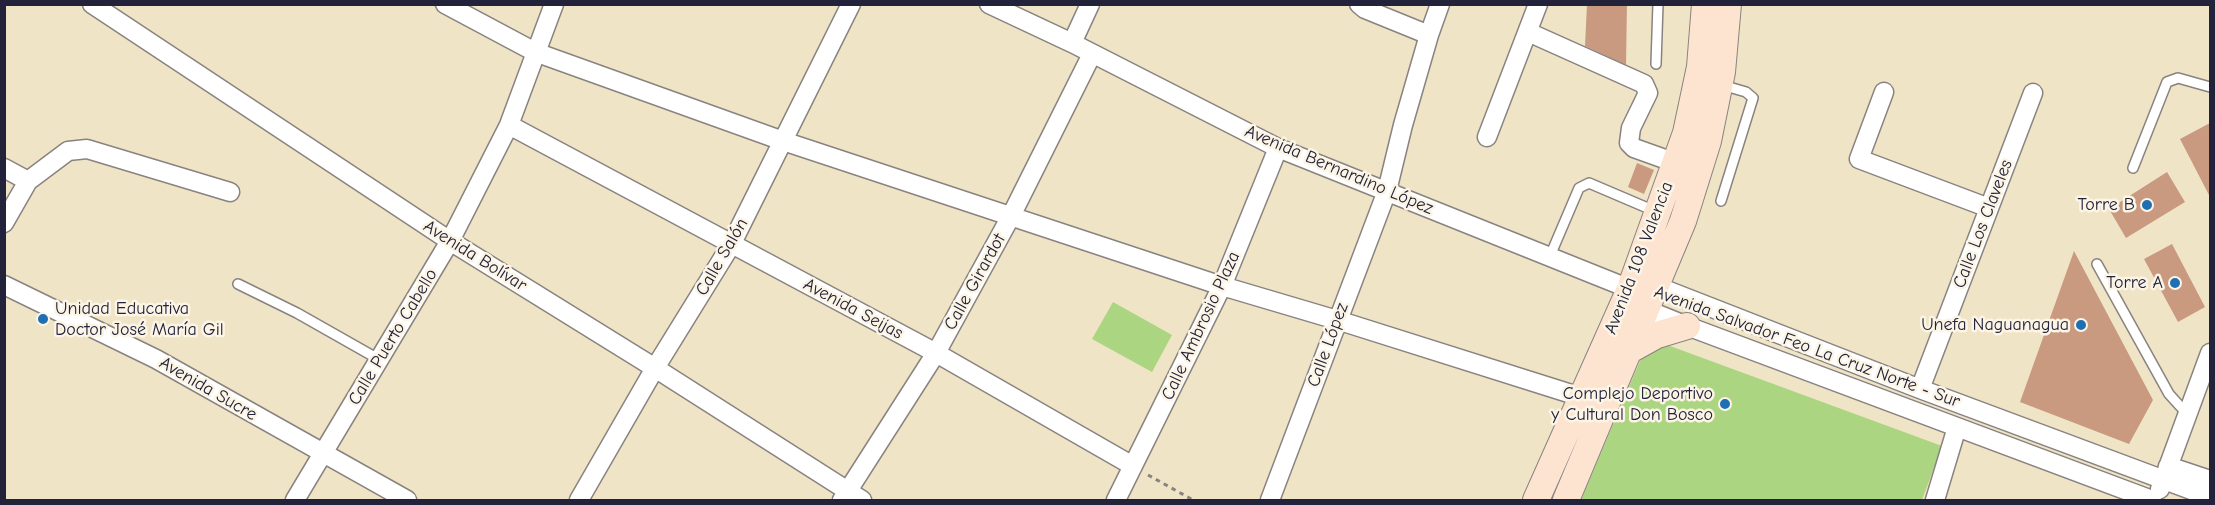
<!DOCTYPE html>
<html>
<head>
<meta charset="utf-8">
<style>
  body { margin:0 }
  #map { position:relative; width:2215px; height:505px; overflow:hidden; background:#f0e4c6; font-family:"Comic Neue",sans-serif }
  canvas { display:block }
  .frame { position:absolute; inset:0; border:6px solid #22223b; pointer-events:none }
</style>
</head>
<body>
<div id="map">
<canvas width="2215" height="505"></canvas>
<div class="frame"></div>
</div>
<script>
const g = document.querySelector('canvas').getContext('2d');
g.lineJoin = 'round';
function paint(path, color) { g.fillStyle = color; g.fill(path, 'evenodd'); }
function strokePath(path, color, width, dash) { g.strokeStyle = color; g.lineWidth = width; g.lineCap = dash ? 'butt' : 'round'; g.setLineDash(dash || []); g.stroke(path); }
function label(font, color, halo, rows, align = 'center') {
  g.font = font + ' "Comic Neue",sans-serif'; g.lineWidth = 5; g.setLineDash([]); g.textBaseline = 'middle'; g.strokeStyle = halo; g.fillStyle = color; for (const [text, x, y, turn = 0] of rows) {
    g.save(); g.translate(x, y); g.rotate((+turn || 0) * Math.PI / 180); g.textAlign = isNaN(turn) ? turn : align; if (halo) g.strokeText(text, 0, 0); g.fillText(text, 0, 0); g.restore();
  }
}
paint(new Path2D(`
  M1113,302L1172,335L1152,372L1092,339Z
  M1662,343L1942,446L1922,500H1581L1640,361L1651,347Z`), '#abd581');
paint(new Path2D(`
  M1587,4H1627L1626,65L1585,46Z
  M2210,123V197L2180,139Z
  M1637,163L1654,170L1644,194L1628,187Z
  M2167,172L2185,202L2126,238L2109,209Z
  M2172,244L2205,307L2178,322L2144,259Z
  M2074,251L2153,400L2129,444L2020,402Z`), '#c99a80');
const lane = new Path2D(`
  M1656,64L1658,4
  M2133,168L2167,82L2178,78L2210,87
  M1721,201L1753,98L1746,92L1722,85
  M1550,256L1579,188L1589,183L1657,212
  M2097,264L2169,394L2188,415
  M238,284L297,313L380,360`);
const street = new Path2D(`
  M92,4L450,241L655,368L862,500
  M445,4L535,52L783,141L1222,286L1337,320L1581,397
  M989,4L1072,43L1278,148L1630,289L1656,286L1920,389L2210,497
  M1359,4L1365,9L1429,35
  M1528,32L1644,84L1648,93L1631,128L1629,143L1634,148L1676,163
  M1072,43L1090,4
  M1884,92L1859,159L1989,208
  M509,125L936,353L1133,466
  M1487,137L1538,4
  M4,168L28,181L68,151L87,149L230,192
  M4,223L28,181
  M4,285L156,359L407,500
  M1639,300L1645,309L1687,326L2152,500
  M1920,389L2033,93
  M2168,466L2210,480
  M2160,489L2210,353
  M295,500L450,241L509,125L554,4
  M579,500L655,368L731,245L851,4
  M842,500L936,353L1011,216L1092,54
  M1116,500L1222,286L1278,148
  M1270,500L1387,191L1403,125L1429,35L1440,4
  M1935,500L1957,427`);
const secondary = new Path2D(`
  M1630,350L1657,335L1687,326
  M1536,500L1630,289L1686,133L1700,67L1705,4
  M1566,500L1683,221L1708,141L1722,72L1728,4`);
strokePath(lane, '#898380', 12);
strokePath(street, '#898380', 21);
strokePath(secondary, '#898380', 28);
strokePath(new Path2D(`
  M1148,475L1193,500`), '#898380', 3, [4.5, 4.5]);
strokePath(lane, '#fff', 9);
strokePath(street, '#fff', 18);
strokePath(secondary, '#fde4d0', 26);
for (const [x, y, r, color] of [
  [2147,205,6,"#1f6fb2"],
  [2175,283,6,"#1f6fb2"],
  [43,319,6,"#1f6fb2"],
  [2081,325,6,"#1f6fb2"],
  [1725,404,6,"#1f6fb2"]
]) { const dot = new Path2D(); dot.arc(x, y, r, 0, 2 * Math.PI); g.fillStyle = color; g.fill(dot); strokePath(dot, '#fcf5e5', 2); }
label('18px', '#22223b', '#fcf5e5', [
  ["Avenida Bernardino López",1339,170,23],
  ["Calle Los Claveles",1983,224,-69],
  ["Avenida Bolívar",475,256,32],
  ["Calle Salón",722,257,-60],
  ["Avenida 108 Valencia",1639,258,-69],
  ["Calle Girardot",975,282,-61],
  ["Avenida Seijas",853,309,28],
  ["Calle Ambrosio Plaza",1201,326,-65],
  ["Calle Puerto Cabello",393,337,-59],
  ["Calle López",1328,345,-70],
  ["Avenida Salvador Feo La Cruz Norte - Sur",1807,347,20],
  ["Avenida Sucre",208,389,30]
]);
label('18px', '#22223b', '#fcf5e5', [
  ["Torre B",2135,205],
  ["Torre A",2163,283],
  ["Unidad Educativa",55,309,"left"],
  ["Doctor José María Gil",55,330,"left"],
  ["Unefa Naguanagua",2069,325],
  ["Complejo Deportivo",1713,394],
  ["y Cultural Don Bosco",1713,415]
], 'right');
</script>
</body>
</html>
